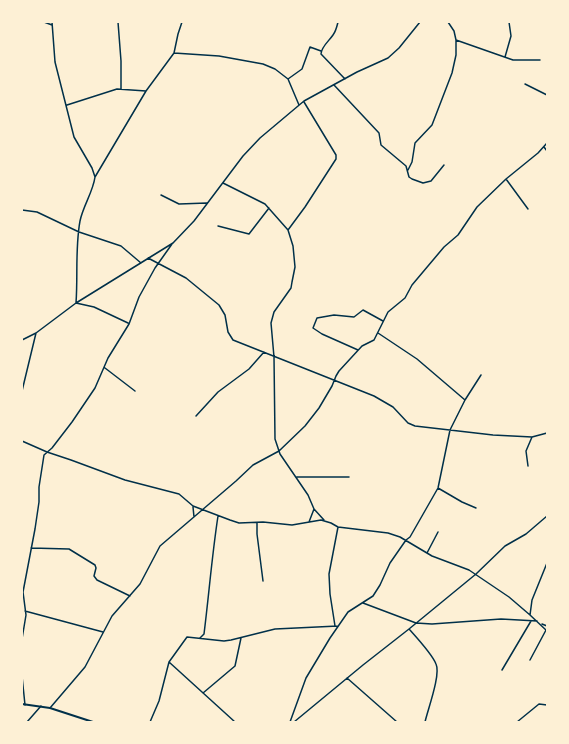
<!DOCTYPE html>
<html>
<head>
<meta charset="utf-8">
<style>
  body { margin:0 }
  #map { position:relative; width:569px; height:744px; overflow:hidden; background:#fdf0d5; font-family:Jost,sans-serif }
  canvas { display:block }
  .frame { position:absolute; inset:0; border:23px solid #fdf0d5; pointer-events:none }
</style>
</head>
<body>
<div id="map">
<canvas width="569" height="744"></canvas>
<div class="frame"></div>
</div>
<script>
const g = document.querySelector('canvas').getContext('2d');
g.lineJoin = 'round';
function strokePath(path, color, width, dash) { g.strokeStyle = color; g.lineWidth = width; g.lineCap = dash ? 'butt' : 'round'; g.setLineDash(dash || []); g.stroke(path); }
strokePath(new Path2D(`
  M44,22L52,25
  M52,22L55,62L74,137L92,168L95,177
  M118,22L121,61V89
  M338,22C337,26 336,31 333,35C329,41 321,47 321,54L345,79
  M456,40L513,60H540
  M174,53L219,56L263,64L275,69L288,79L299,105
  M505,57L511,36L509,22
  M288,79L302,69L310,47L321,51
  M525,84L547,95
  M334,85L379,133L381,145L406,166L409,177L412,179L423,183L431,181L444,165
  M67,105L117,89L146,91
  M544,147L547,151
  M408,170L412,162L415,143L432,125L452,73L456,55V40L454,31L448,22
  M506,179L528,209
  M223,183L265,204L288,230L293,246L295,267L292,282L291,288L274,312L271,323L274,357L275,439L280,454L308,495L314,509L324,520
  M161,195L179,204L207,203
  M22,210L37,212L79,232L121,246L141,263
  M218,226L249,234L269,208
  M288,230L305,207L336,159V155L304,102
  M148,258L186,278L219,305L225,315L228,332L233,340L374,396L393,407L408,423L415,426L493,435L532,437L547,433
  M76,303C78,276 75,248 80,221C83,206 93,192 95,177L146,91L174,53L178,34L182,22
  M76,303L94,307L128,323
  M378,333L417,359L465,400
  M22,340L36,333
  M358,350L322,334L313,328L317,318L334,315L354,317L363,310L383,321
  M105,368L135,391
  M22,391L36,333L76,303L173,243L194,221L243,156L260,138L304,101L357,72L388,58L399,48L420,22
  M196,416L218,392L249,369L264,352
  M22,441L47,452L71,460L125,480L179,494L193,506L230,520L239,523L263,522L292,525L321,520L331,523L338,527L388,533L400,537L432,556L469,570L509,597L530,615L547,631
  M528,466L526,451L532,437
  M297,477H349
  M438,488L462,502L476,508
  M193,507L194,517
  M309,522L314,509
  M257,523V534L263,581
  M31,548L69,549L95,565L96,568L94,576L97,580L130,596
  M427,553L438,532
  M363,603L416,623L432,624L501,619L537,621
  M25,611L103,632
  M530,615L532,600L547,563
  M542,624L547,626
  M335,626L330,594L329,574L338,527
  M409,629C417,638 432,654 436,664C441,674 428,709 425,722
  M200,638L204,634C209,594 212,555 218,516
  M22,639L26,615L23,592L35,529L39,502V487L44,455L52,448L72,422L95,388L108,358L129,324L139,297L155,268L172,244
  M530,660L546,630
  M169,662L235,722
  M502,670L531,621
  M22,676L25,705
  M347,678L397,722
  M203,693L235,666L241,638
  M50,708L85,667L112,616L140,584L160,546L236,481L253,465L279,451L305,426L319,408L332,386L336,376L339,371L362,346L374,340L388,312L405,298L412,285L444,247L458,235L477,207L506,179L538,153L547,143
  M27,722L41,706
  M150,722L159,701L169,662L187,637L224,641L231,640L275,629L338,626
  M290,722L306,678L330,638L348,612L373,596L380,585L390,563L406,540L410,537L438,488L450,430L465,400L481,375
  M294,722L363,665L409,629L476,574L505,546L526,534L547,516
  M517,722L539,704L547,705`), '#003049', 1.5);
strokePath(new Path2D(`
  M22,704L50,708L93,722`), '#003049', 2);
</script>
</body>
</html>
